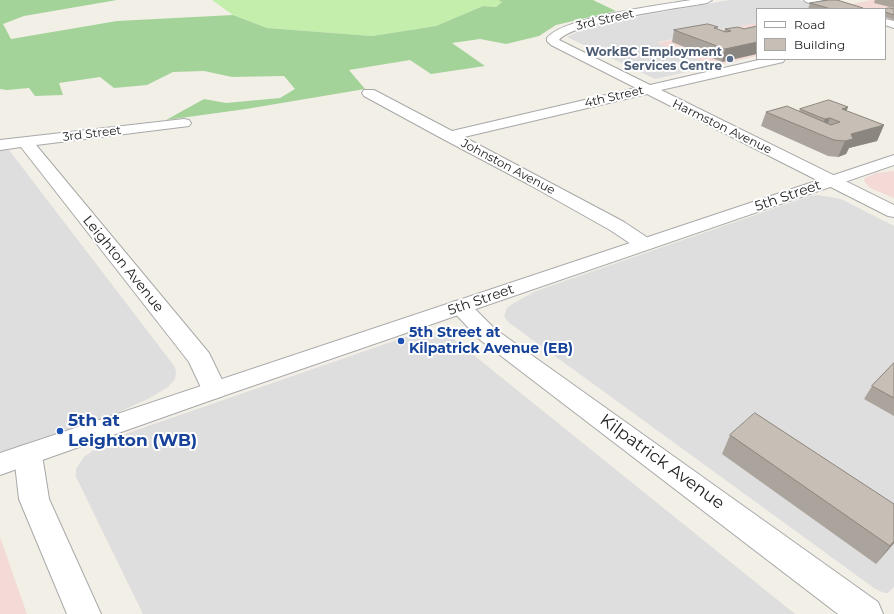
<!DOCTYPE html>
<html>
<head>
<meta charset="utf-8">
<style>
  body { margin:0 }
  #map { position:relative; width:894px; height:614px; overflow:hidden; background:#f2efe7; font-family:Montserrat,sans-serif }
  canvas { display:block }
  .legend { position:absolute; left:756px; top:8px; width:130px; height:52px; box-sizing:border-box; background:#fff; border:1px solid #a6a6a6; margin:0; padding:5px 7px; list-style:none; font-size:12px; color:#212121 }
  .legend li { display:flex; align-items:center; gap:8px; height:20px }
  .legend b { width:20px; border:1px solid #a6a6a6 }
</style>
</head>
<body>
<div id="map">
<canvas width="894" height="614"></canvas>
<ul class="legend">
<li><b style="height:5px;background:#fff"></b>Road</li>
<li><b style="height:11px;background:#c7bfb6"></b>Building</li>
</ul>
</div>
<script>
const g = document.querySelector('canvas').getContext('2d');
g.lineJoin = 'round';
function paint(path, color) { g.fillStyle = color; g.fill(path, 'evenodd'); }
function strokePath(path, color, width, dash) { g.strokeStyle = color; g.lineWidth = width; g.lineCap = dash ? 'butt' : 'round'; g.setLineDash(dash || []); g.stroke(path); }
function label(font, color, halo, rows, align = 'center') {
  g.font = font + ' Montserrat,sans-serif'; g.lineWidth = 4; g.setLineDash([]); g.textBaseline = 'middle'; g.strokeStyle = halo; g.fillStyle = color; for (const [text, x, y, turn = 0] of rows) {
    g.save(); g.translate(x, y); g.rotate((+turn || 0) * Math.PI / 180); g.textAlign = isNaN(turn) ? turn : align; if (halo) g.strokeText(text, 0, 0); g.fillText(text, 0, 0); g.restore();
  }
}
paint(new Path2D(`
  M729,0H799L829,9H757V23L658,42L714,66L655,79L567,37L591,25Z
  M6,149L9,150L175,367L176,373L175,379L168,387L148,399L112,415L0,453V150Z
  M818,195L841,199L894,226V587L888,593H884L874,588L508,322L504,316L507,308L512,304L536,291L810,196Z
  M425,332L442,333L455,340L795,614H143L76,477V469L84,457L95,449L108,441L128,433L417,333Z`), '#dfdede');
paint(new Path2D(`
  M871,0H894V21L885,18V9H854L843,6Z
  M757,23V56L714,66L657,43Z
  M894,171V198L870,188L864,181L865,178L876,173Z
  M0,537L27,614H0Z`), '#f3dad6');
paint(new Path2D(`
  M212,0H498L502,2L496,7L483,6L436,26L372,36L267,28L233,15Z`), '#c4eeab');
paint(new Path2D(`
  M0,0H117L24,16L3,24L11,39L117,21L233,15L267,28L372,36L436,26L483,6L496,7L502,2L498,0H593L616,11L556,25L539,36L506,44L480,39L452,43L485,66L431,74L410,60L349,70L365,89L246,109L166,120L204,99L226,103L280,98L295,89L284,76L232,77L204,71L173,72L147,85L114,88L100,77L59,83L63,95L35,96L29,88L7,90L0,89Z`), '#a4d399');
const minor = new Path2D(`
  M691,0H712L707,3C679,8 573,22 559,40L650,85L763,59H785L783,62L661,90L894,205V217L888,216L647,94L464,137L624,222L651,240L654,244L651,248L644,250L637,248L610,230L528,184L443,139L364,96L362,93L364,90H374L452,131L636,88L551,45L547,41V38C563,17 662,5 691,0Z
  M804,0H820L844,7L845,9H829L806,2Z
  M885,19L894,21V28L885,25Z
  M184,119L189,120L191,123L189,126L36,145L209,353L227,390L223,396L214,399L205,396L189,362L21,147L0,150V140Z
  M460,300L468,302L495,329L878,602L883,614H838L479,339L449,307L452,302Z
  M28,444L38,447L42,455L49,499L101,614H67L19,499L14,455L18,447Z`);
const tertiary = new Path2D(`
  M894,155V165L223,396L0,475V453Z`);
strokePath(minor, '#a8a8a8', 2);
strokePath(tertiary, '#a8a8a8', 2);
paint(minor, '#fff');
paint(tertiary, '#fff');
paint(new Path2D(`
  M875,0H894V8L874,3Z
  M810,3L864,9H808Z
  M885,9H894V20L885,17Z
  M725,29H744L722,62L672,42L674,30H718L724,32Z
  M800,109L847,111L884,125L877,141L849,148L846,154L838,157L828,156L761,126L766,112L799,111Z
  M894,363V416L864,399L872,386Z
  M730,435L894,504V543L876,564L722,454Z`), '#aba49d');
paint(new Path2D(`
  M757,42V54L722,62L725,49Z
  M848,107L842,122V109Z
  M830,118L824,133L819,134L825,119Z
  M884,125L877,141L849,148L846,154L838,157L845,141L851,134Z
  M894,541V543L876,564L890,546Z`), '#8b867f');
const building = new Path2D(`
  M829,0H837L863,8L864,9H831L810,3Z
  M890,8L894,9V15L885,12V9Z
  M708,24L718,27L714,28L726,32L731,31L725,29L738,27L744,29L757,26V42L725,49L674,30Z
  M829,100L848,107L842,109L884,125L851,134L853,139L845,141L834,140L766,112L787,106L831,125L840,122L830,118L825,119L817,116L800,109Z
  M894,363V398L872,386Z
  M755,413L894,504V541L890,546L730,435Z`);
paint(building, '#c7bfb6');
strokePath(building, '#8b867f', 1);
for (const [x, y, r, color] of [
  [730,59,4,"#5c6f8a"],
  [401,341,4,"#1a4fb4"],
  [60,431,4,"#1a4fb4"]
]) { const dot = new Path2D(); dot.arc(x, y, r, 0, 2 * Math.PI); g.fillStyle = color; g.fill(dot); strokePath(dot, '#fff', 1.5); }
label('12px', '#212121', '#fff', [
  ["3rd Street",605,20,-13],
  ["4th Street",614,97,-13],
  ["Harmston Avenue",722,127,26],
  ["3rd Street",92,134,-7],
  ["Johnston Avenue",508,167,28]
]);
label('bold 12px', '#4e5e75', '#fff', [
  ["WorkBC Employment",722,52],
  ["Services Centre",722,66]
], 'right');
label('14px', '#212121', '#fff', [
  ["5th Street",788,196,-19],
  ["Leighton Avenue",123,264,51],
  ["5th Street",481,300,-19]
]);
label('bold 14px', '#164399', '#fff', [
  ["5th Street at",409,333],
  ["Kilpatrick Avenue (EB)",409,349]
], 'left');
label('bold 17px', '#164399', '#fff', [
  ["5th at",68,421],
  ["Leighton (WB)",68,441]
], 'left');
label('17px', '#212121', '#fff', [
  ["Kilpatrick Avenue",662,462,36]
]);
</script>
</body>
</html>
